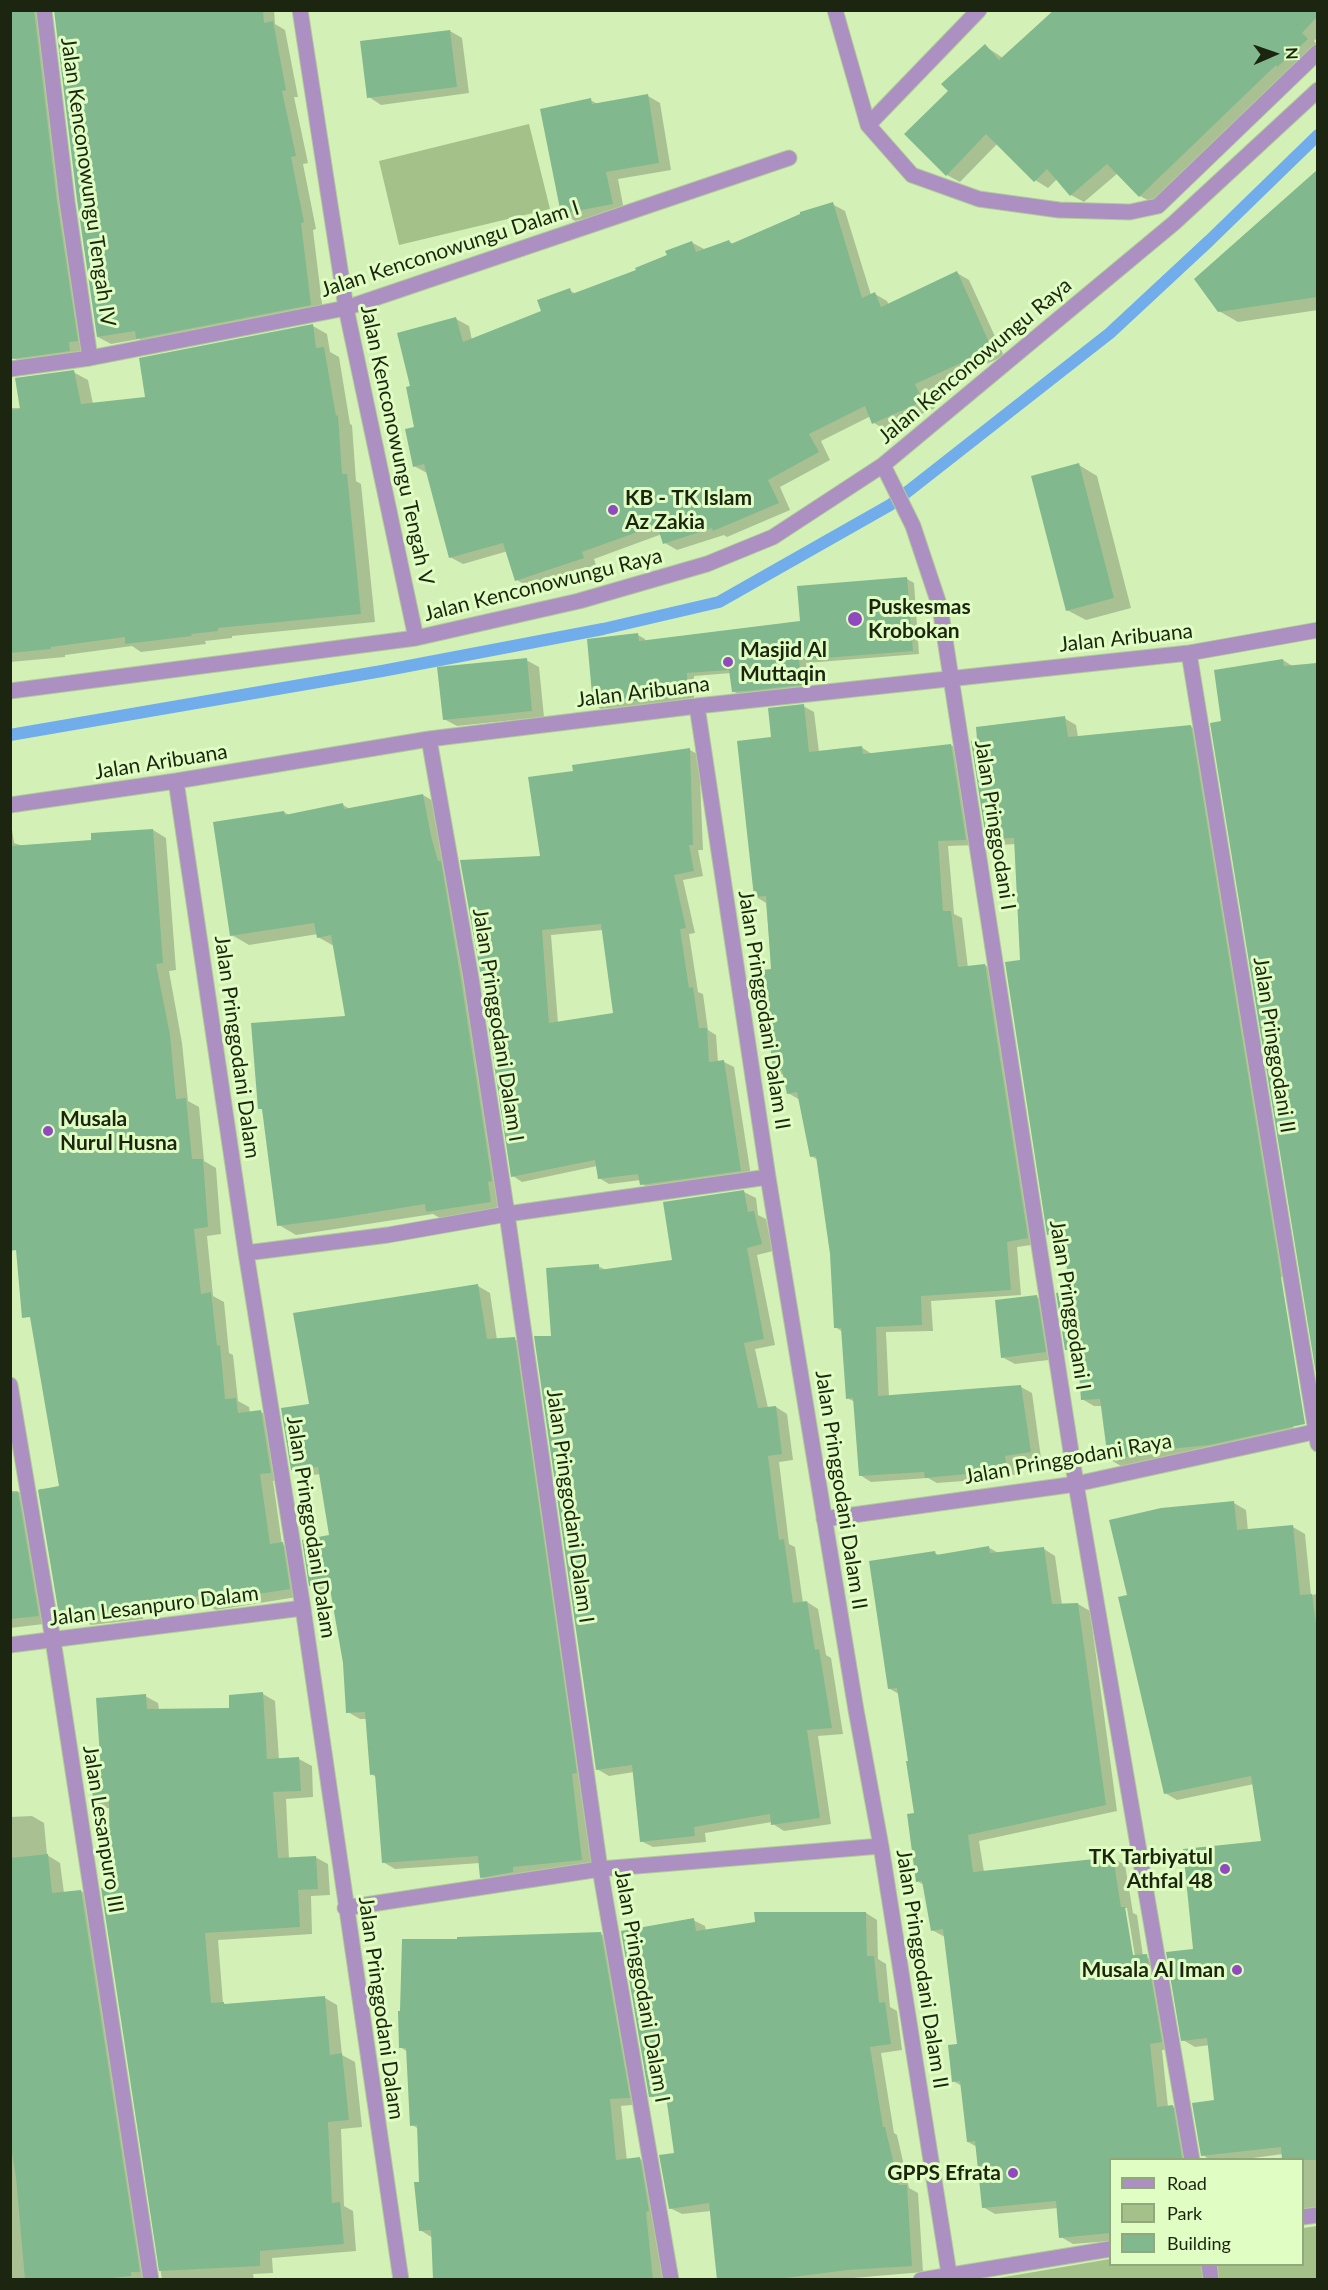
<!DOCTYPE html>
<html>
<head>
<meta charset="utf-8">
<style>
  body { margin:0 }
  #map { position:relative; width:1328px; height:2290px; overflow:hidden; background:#d3f1b7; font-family:Lato,sans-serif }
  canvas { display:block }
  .frame { position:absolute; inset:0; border:12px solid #1b250f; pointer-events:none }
  .legend { position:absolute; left:1109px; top:2158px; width:195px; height:108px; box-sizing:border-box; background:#e0fec4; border:2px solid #91a77c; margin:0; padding:8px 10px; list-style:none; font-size:18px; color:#1b250f }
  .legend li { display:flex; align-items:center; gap:12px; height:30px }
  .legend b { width:30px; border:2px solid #91a77c }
  .north { position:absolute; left:1244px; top:24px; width:60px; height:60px; -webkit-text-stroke:4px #e0fec4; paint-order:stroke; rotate:88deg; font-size:16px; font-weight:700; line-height:24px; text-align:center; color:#1b250f }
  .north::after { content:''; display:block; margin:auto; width:21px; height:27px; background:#1b250f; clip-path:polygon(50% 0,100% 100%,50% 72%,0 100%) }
</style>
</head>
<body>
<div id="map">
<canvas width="1328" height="2290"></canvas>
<div class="frame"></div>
<ul class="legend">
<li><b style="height:8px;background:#ac90c1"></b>Road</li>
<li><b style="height:16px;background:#a4c189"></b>Park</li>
<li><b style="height:16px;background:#82b88d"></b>Building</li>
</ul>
<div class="north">N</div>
</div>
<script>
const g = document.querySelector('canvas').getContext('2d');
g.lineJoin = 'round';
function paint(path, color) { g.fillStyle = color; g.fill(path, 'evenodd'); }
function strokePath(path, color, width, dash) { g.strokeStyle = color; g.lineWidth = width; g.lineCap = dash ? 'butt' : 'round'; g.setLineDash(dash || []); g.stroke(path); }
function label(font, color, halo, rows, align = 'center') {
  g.font = font + ' Lato,sans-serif'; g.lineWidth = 6; g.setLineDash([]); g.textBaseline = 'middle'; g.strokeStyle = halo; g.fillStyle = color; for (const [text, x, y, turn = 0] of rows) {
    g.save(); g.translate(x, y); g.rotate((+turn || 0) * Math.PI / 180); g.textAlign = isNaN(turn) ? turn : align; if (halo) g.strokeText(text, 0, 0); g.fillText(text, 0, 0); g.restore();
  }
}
paint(new Path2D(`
  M529,124L550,209L399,245L379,161Z
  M1317,2226V2279L987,2280L1110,2259V2264H1302L1303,2228Z`), '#a4c189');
paint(new Path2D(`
  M10,10H50L90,348L81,349L82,358L26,365L14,358L13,353H10Z
  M55,10H274L275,24L285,30L298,97H294L308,163L303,164L316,229L313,230L323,312L150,345L139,339L111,344L98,337Z
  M1054,10H1318V37L1314,41L1318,45V49L1153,203L1140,196L1118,173L1084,202L1071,195L1057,179L1048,188L1035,180L997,144L960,182L947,175L950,91L985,46L1003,58Z
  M450,31L462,38L469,93L381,105L369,97Z
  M648,96L660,103L671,170L618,179L624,210L575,221L563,213L590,100L598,104Z
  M1318,172V310L1238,322L1219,311L1196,279Z
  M832,204L845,211L871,295L875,294L887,301L889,305L957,273L969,280L1004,356L927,391L935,408L886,430L874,423L871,416L821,441L830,460L780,487L790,510L727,537L724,535L677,550L665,543L662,534L594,559L596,565L529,587L517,580L508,551L463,564L450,557L427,473L414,466L416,428L412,387L456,319L469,326L472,340L543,312L569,290L576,294L638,271L691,242L704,249L729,242L734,244Z
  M313,326L327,334L330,352L339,357L350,424L352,425L356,481L361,484L375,622L232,636V638L205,641L206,644L141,652L132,646L65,655V657L10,662V408H21L73,372L88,380L93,404L147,398Z
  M1079,465L1097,476L1131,608L1086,620L1067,610Z
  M907,579L914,583L919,654L806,663L809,688L740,695L733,691L731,673L694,676V700L601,709L594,705L638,635L645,639V642L801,623Z
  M526,660L539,667L544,717L457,726L444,719Z
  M1283,660L1294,667L1318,664V1274L1312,1275L1223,723Z
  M803,706L814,712L819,752L861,747L872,754L951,745L962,752L977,845L948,846L954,914L962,918L968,968L985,965L996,972L1038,1244L1017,1247L1021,1295L931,1301L933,1331L886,1332L889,1397L1021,1387L1032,1393L1041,1458L1016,1462L1018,1474L989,1479L937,1483L928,1478L871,1482L860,1475L855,1402L847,1398L843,1332L835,1327L832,1254L818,1160L811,1156L800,1100L788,1093L785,1076L774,1070L772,971L766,903L755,896L773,738Z
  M1064,718L1076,725L1078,737L1190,726L1202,733L1291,1276L1280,1277L1294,1435L1172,1459L1121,1466L1109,1459L1102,1406H1094L1082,1399L1078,1356L1066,1349L1070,1293L1065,1240H1060L1049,1234L1021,961L1016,844L999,845L987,838Z
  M690,750L699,755L703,850H698L703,876L683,880L695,933L689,934L698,992L703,994L708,1030L716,1035L718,1062H724L734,1067L751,1176L652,1190L642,1184L641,1180L609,1184L599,1178L597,1166L522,1182L513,1176L541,857L575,772ZM603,930L615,1014L558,1023L551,935Z
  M423,795L440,805L508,1211L445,1221L433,1214L296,1235L279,1225L264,1111L260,1108L346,1017L334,946L318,937V934L249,945L232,935L284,812L289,815L343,805L350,809Z
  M10,816L14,843L23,846L93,841L153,830L166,838L176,970L169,971L182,1043L188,1101L199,1107L204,1161L216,1168L221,1234L207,1236L213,1296L224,1302L229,1353L233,1355L238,1401L249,1407L250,1413L261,1412L274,1419L284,1480L273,1481L282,1544L296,1552L303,1596L216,1610L205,1604L142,1609L143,1619L91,1625L83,1620L73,1621L60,1614L39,1489L61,1488L18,1226L10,1209Z
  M744,1192L756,1198L758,1215L766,1219L773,1251L757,1255L775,1345L755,1349L768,1408L776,1407L787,1414L793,1460L779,1462L789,1544L795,1547L803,1603L807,1602L818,1609L826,1655L831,1658L843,1734L818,1736L831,1824L784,1831L773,1824L772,1822L705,1833L706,1842L653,1847L641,1841L634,1772L609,1776L597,1769L553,1337L598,1266L606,1270L673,1262Z
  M478,1286L490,1293L497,1340L514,1339L526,1346L593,1866L493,1884L481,1877L480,1863L395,1869L383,1862L376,1777L371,1774L367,1719H360L348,1712L345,1662L332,1590L323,1592L311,1585L331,1537L321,1474L304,1476L292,1469L311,1406Z
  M1037,1297L1049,1304L1057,1359L1015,1364L1002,1357Z
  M10,1491H17L31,1499L52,1623L10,1628Z
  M1234,1503L1246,1510L1248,1531L1293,1527L1305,1534L1311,1595L1318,1594V2213L1302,2220V2160L1283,2154L1238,2160H1210L1203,2155L1216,2101L1210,2045L1195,2047L1183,2040L1194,1950L1263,1842L1254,1784L1177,1800L1165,1793L1128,1597Z
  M988,1547L1000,1554L1044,1549L1055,1556L1062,1605L1078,1604L1090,1611L1117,1811L979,1841L984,1872L1113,1858L1125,1865L1133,1913L1137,1915L1143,1956L1158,1962L1173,2049L1162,2050L1168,2107L1172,2106L1184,2113L1192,2160H1110V2241L1073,2244L1061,2237L1058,2208L995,2214L983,2207L977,2147L968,2142L962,2086L953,2081L959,2046L945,1937L932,1930L924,1885L917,1881L916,1814L899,1694L890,1689L935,1553L940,1556ZM1124,1908H1127L1136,1962L1133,1963Z
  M263,1694L275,1701L279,1760L299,1759L312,1766L313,1797L286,1799L289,1859L315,1857L328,1864L330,1895L311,1896L312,1934L218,1940L223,2003L227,2005L325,1998L337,2005L342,2055L355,2062L362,2127L341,2129L344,2206L353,2211L356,2251L272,2258L273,2273L253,2274L254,2280H162L103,1889L112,1888L111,1808H107L94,1801L103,1772L145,1696L158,1703L159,1710L231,1709Z
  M32,1816L44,1823L47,1855L60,1863L64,1893L81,1891L94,1899L152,2280H10V1817Z
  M866,1913L877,1920L878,1959L886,1964L890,2007L897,2011L902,2050L881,2053L894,2133L897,2135L909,2188L918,2193L923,2272L830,2280H718L711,2211L682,2214L670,2208L675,2155L668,2103H662L651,2096L693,1920L705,1926L706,1931Z
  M601,1934L613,1941L641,2104L621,2106L627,2161L640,2159L652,2166L664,2280H435L433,2238L420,2230L419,2129L412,2125L408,2052L400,2047L458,1940Z`), '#0003');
strokePath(new Path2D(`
  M10,735L382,671L603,629L719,602L890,505L911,489L1110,333L1210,240L1318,135`), '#71adeb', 12);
paint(new Path2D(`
  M10,10H34L57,202L78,341L69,342L70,351L12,359L10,348Z
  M54,10H263L264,23L273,21L286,90L282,91L296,156L291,157L304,222L301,223L311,305L136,339L135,331L97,337L77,200Z
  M1054,10H1317V17L1302,33L1308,39L1277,67L1276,65L1139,197L1107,164L1070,196L1047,169L1034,182L986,134L946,176L904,134L948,91L941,84L985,44L999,60Z
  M450,30L457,87L367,98L360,41Z
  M648,94L659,163L606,172L613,204L561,214L540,109L591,98L592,104Z
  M1317,170V297L1218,312L1194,279Z
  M833,202L862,298L875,292L881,307L957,271L992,349L915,384L923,401L872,424L865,406L809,434L819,452L768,480L779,503L713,531L712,528L663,544L657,525L582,552L584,558L515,581L503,543L449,558L424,464L413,467L405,429L414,427L406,387L410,386L397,333L456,317L463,342L541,311L537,300L570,288L572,294L636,270L635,268L667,255L665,251L692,241L696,252L729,240L731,244L800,214V212Z
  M313,324L316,348L324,347L336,416L338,415L342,474H347L361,614L218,628V631L191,634L192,636L125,644V637L51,647V649L10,653V410L20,409L15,378L74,370L81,404L145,397L139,358Z
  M1079,463L1114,598L1066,611L1031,476Z
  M907,577L913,651L799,660L802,685L747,691L732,692L729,670L687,673L688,696L593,705L587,639L638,633L639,641L800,621L797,586Z
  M527,658L532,711L443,720L437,667Z
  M1283,659L1284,666L1317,663V1380L1210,723L1221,721L1214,670Z
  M804,704L809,752L862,746L863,754L951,744L966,840L938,841L943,911H951L958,967L985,964L1028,1238L1007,1242L1011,1290L921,1296L922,1325L876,1327L878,1396L1021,1385L1031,1452L1005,1456L1007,1468L977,1473L925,1478L924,1472L859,1476L853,1398L846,1399L841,1328H834L830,1254L816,1156L810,1157L797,1092L787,1094L782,1070L773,1071L762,970L771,969L766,896L754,897L737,741L771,737L768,708Z
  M1065,716L1068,737L1191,725L1305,1424L1209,1445L1161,1450V1452L1108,1460L1100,1399L1081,1400L1077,1349L1065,1350L1056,1293L1069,1291L1063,1232L1047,1235L1005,962L1020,960L1014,838L986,839L971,741L977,740L976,727Z
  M690,748L693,845H689L694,871L674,875L686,928L680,929L689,988L693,987L699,1028H707L709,1062L724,1060L741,1171L640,1185L638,1174L598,1179L595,1160L511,1177L481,977L460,860L540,856L528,777L573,771L572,765ZM601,924L613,1013L549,1023L542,930Z
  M423,794L431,836L438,861H441L461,980L492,1181L488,1182L491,1202L426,1212L425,1204L339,1218L277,1226L262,1109H258L251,1023L345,1016L331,935L317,938L314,923L230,936L213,822L284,811L285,815L343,803L344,809Z
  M153,829L163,963L156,964L170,1035L176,1099L186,1098L192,1159H203L208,1227L194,1229L201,1294L211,1292L217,1346L220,1345L225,1399L236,1398L238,1413L261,1410L271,1473L260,1474L270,1544L283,1542L290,1589L201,1603L200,1596L129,1602L130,1612L76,1618V1613L59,1615L38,1490L59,1486L30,1317L22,1318L16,1250L10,1251V846L91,840V833Z
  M744,1190L748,1212L754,1211L762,1244L747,1248L764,1339L744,1343L758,1408L776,1406L782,1454L768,1456L779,1540L784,1539L793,1603L807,1601L815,1650L819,1649L832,1728L807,1730L820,1818L771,1825L770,1814L694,1827L695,1836L640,1842L632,1765L596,1770L534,1336H551L546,1268L599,1264V1270L672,1260L663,1202Z
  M478,1284L487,1339L515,1337L577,1773L572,1774L582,1860L513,1867V1872L480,1878L478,1856L382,1863L375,1774L370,1775L365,1712L346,1713L343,1663L329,1583L309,1586L302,1540L329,1535L318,1467L291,1470L281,1408L309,1404L293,1313Z
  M1037,1295L1046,1352L1001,1358L995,1300Z
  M18,1492L39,1616L10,1619V1493Z
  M1234,1501L1237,1530L1293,1525L1300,1595L1312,1594L1317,1632V2160H1282L1281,2147L1201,2156L1192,2103L1214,2100L1207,2038L1181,2041L1166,1952L1193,1949L1183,1849L1261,1841L1251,1776L1164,1794L1118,1597L1127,1595L1109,1520L1161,1508Z
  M989,1546L990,1553L1044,1547L1052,1604L1078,1603L1106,1805L968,1835L973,1872L1113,1857L1121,1907H1125L1133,1955L1147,1954L1162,2042L1150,2044L1157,2107L1173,2105L1182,2158L1110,2160V2233L1059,2238L1056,2201L982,2208L975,2141L967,2142L960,2081L952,2082L948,2045L957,2044L943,1929L931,1931L922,1881L916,1882L907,1814L914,1813L906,1761H908L897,1688L888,1689L869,1561L935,1551L936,1555Z
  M263,1692L267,1759L299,1757L301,1791L273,1792L278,1858L316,1856L318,1889L298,1890L300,1927L205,1933L211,2003L224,2002V2004L325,1996L330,2055L342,2053L349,2120L328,2122L332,2203L340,2202L344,2244L260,2251V2266L159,2271L101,1888L110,1887L109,1801L93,1802L91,1772L101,1771L96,1698L146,1694L147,1709L229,1708V1695Z
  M48,1854L52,1893L81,1890L140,2272H131V2276L93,2280H25L16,2178L10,2140V1858Z
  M754,1912H866L867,1956H874L879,2003L885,2002L891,2044L870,2047L883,2127H885L899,2185H907L912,2266L848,2270L769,2280H717L709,2203L669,2209L659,2155L674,2153L666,2096L649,2097L621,1931L694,1918L696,1931L755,1922Z
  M601,1932L630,2098L610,2099L616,2160L640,2157L649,2211L646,2212L653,2280H433L431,2230L419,2231L414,2182H419L417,2125L410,2126L406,2048H399L398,2011H400L402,1939H457V1937Z`), '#82b88d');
const minor = new Path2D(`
  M44,10L67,201L90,358
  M300,10L346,308L416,638
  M835,10L868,125L912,175L979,199L1059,210L1130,212L1158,206L1318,52
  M868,125L979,10
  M10,369L90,358L346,308L789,158
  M883,465L913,526L940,607L1076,1484L1192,2160
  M1189,653L1318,1444
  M10,691L416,638L579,601L707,564L773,537L883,465L1174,223L1318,90
  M697,706L768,1177L856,1710L881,1846L950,2280
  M429,739L471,978L507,1214L600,1869L671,2280
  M176,781L246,1253L303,1608L401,2280
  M10,805L176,781L429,739L697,706L1189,653L1318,630
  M246,1253L388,1235L507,1214L768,1177
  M10,1385L53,1640L151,2280
  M824,1519L1076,1484L1318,1431
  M10,1645L303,1608
  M345,1908L600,1869L881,1846
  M1302,2217L1318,2215
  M1209,2264L1211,2280
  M921,2280L1110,2249`);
strokePath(minor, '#b2cc99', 17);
strokePath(minor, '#ac90c1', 15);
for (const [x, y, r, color] of [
  [613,510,6,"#914abe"],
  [855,619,8,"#914abe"],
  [728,662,6,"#914abe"],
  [48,1131,6,"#914abe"],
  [1225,1869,6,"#914abe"],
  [1237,1970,6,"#914abe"],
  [1013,2173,6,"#914abe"]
]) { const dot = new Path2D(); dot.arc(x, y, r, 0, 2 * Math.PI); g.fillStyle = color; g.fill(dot); strokePath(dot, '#e0fec4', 2); }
label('21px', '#1b250f', '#e0fec4', [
  ["Jalan Kenconowungu Tengah IV",88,182,82],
  ["Jalan Kenconowungu Dalam I",450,249,-18],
  ["Jalan Kenconowungu Raya",975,361,-40],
  ["Jalan Kenconowungu Tengah V",397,445,78],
  ["Jalan Kenconowungu Raya",543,585,-14],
  ["Jalan Aribuana",1126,638,-6],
  ["Jalan Aribuana",643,692,-7],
  ["Jalan Aribuana",161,762,-9],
  ["Jalan Pringgodani I",995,825,81],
  ["Jalan Pringgodani Dalam II",764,1010,81],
  ["Jalan Pringgodani Dalam I",498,1025,81],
  ["Jalan Pringgodani II",1274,1045,81],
  ["Jalan Pringgodani Dalam",237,1047,82],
  ["Jalan Pringgodani I",1070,1305,81],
  ["Jalan Pringgodani Raya",1068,1459,-10],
  ["Jalan Pringgodani Dalam II",841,1490,81],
  ["Jalan Pringgodani Dalam I",570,1506,82],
  ["Jalan Pringgodani Dalam",311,1527,81],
  ["Jalan Lesanpuro Dalam",154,1606,-7],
  ["Jalan Lesanpuro III",103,1829,81],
  ["Jalan Pringgodani Dalam II",922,1969,81],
  ["Jalan Pringgodani Dalam I",642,1986,80],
  ["Jalan Pringgodani Dalam",381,2008,82]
]);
label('bold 21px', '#1b250f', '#e0fec4', [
  ["KB - TK Islam",625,498],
  ["Az Zakia",625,522],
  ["Puskesmas",868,607],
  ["Krobokan",868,631],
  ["Masjid Al",740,650],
  ["Muttaqin",740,674],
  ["Musala",60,1119],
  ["Nurul Husna",60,1143],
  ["TK Tarbiyatul",1213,1857,"right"],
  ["Athfal 48",1213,1881,"right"],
  ["Musala Al Iman",1225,1970,"right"],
  ["GPPS Efrata",1001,2173,"right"]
], 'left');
</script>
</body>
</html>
